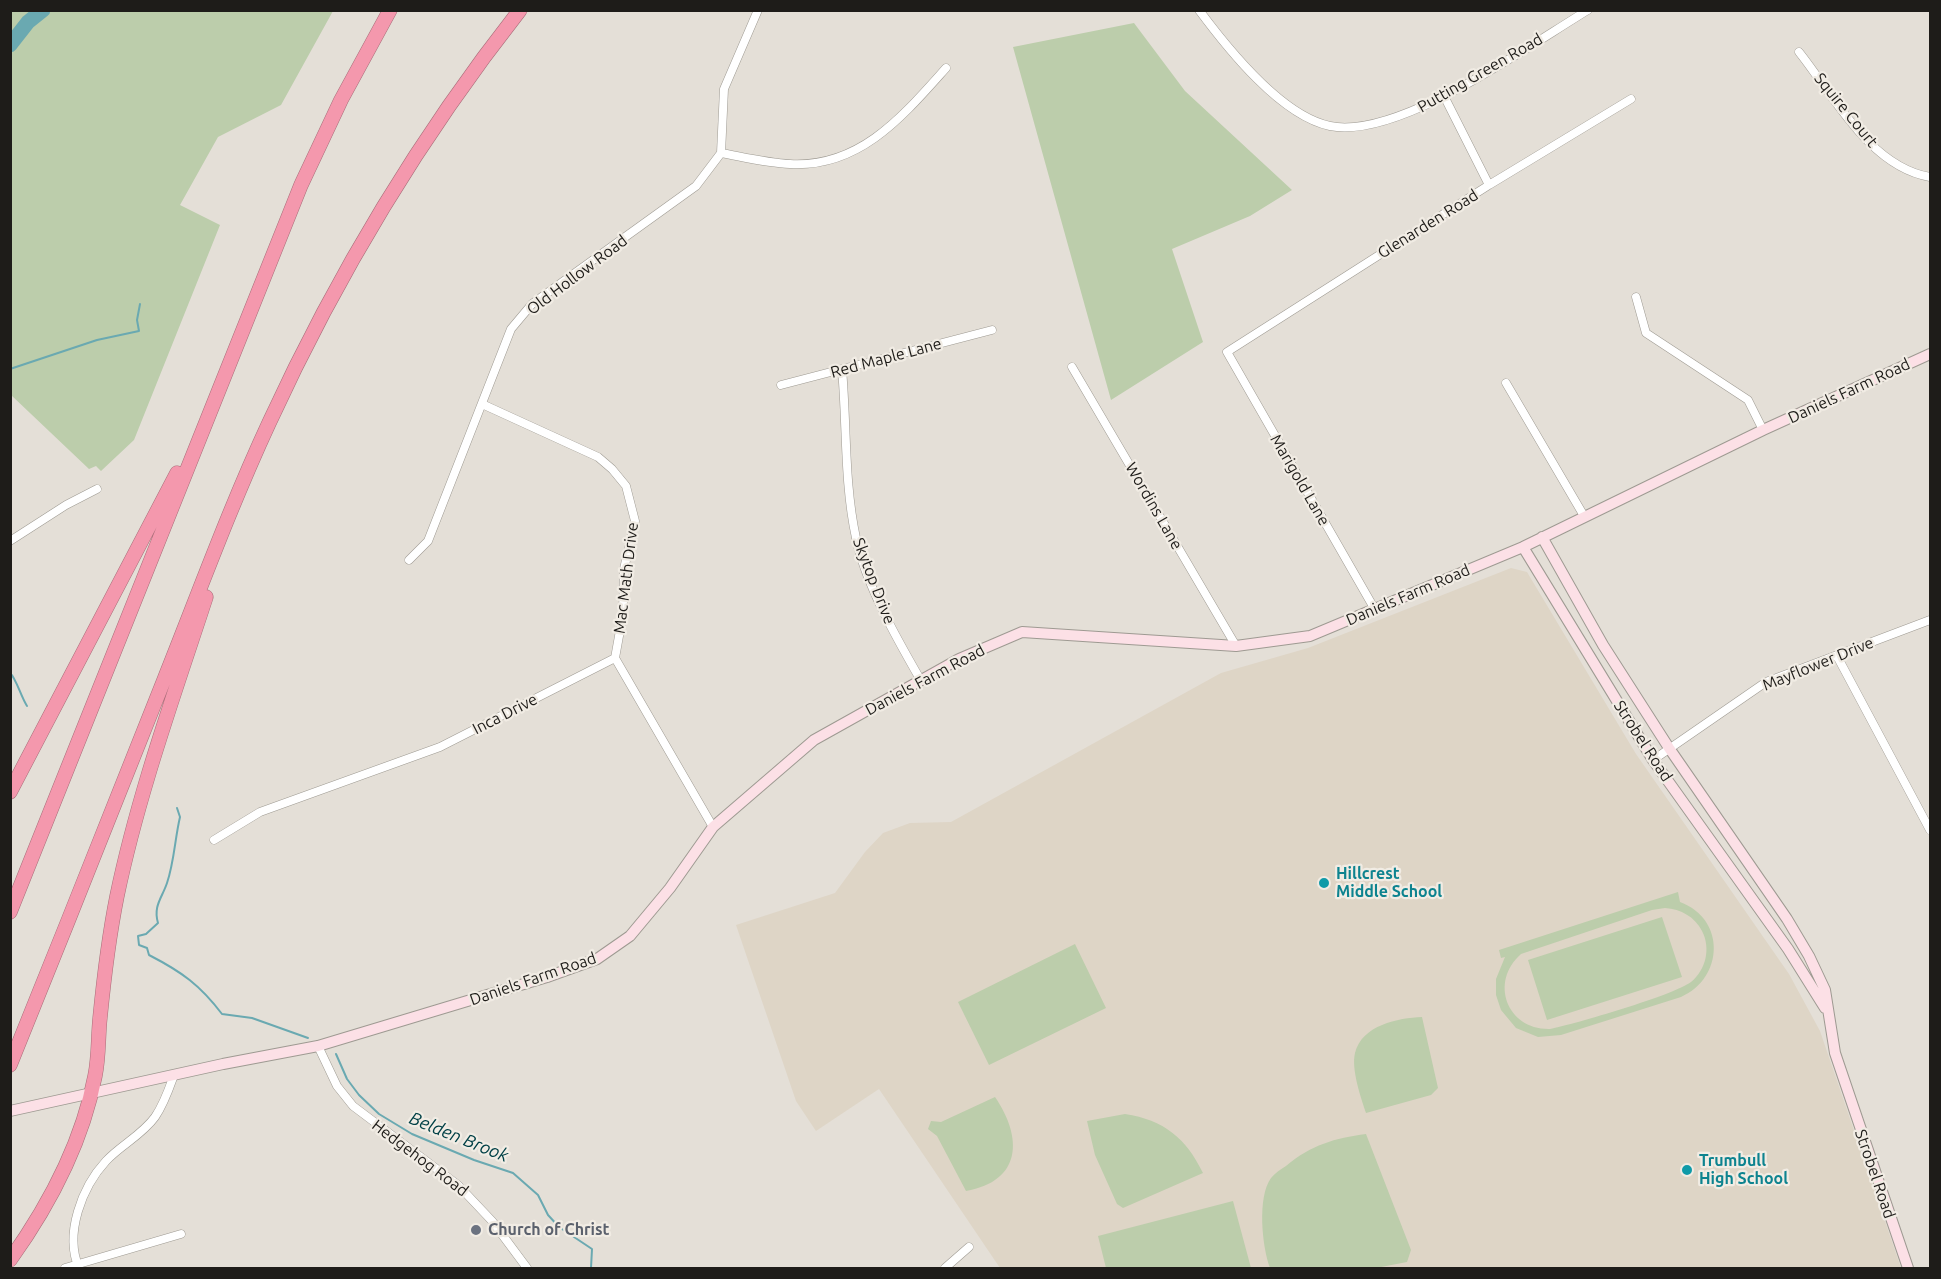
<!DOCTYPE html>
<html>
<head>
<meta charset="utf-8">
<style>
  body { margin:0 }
  #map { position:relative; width:1941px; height:1279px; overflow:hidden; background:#e4dfd7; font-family:Ubuntu,sans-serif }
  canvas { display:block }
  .frame { position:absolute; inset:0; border:12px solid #1e1c19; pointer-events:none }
</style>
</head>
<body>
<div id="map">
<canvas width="1941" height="1279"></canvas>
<div class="frame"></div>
</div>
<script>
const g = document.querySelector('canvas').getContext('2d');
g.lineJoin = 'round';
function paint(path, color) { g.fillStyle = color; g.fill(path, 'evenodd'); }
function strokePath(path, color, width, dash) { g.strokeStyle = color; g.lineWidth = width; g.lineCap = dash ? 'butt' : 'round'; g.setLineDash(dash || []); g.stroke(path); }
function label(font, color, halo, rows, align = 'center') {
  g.font = font + ' Ubuntu,sans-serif'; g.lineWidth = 4.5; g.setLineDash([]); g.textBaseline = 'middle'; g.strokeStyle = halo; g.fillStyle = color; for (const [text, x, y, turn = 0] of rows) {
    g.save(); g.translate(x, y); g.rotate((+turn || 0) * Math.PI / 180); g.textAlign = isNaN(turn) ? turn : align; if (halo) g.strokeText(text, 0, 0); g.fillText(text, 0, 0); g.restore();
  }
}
paint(new Path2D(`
  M1511,568L1527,572L1636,754L1789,974L1820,1031L1901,1268H1000L879,1089L816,1131L796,1101L736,925L835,893L865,852L883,833L910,823L951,822L1221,673L1308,648Z`), '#ded5c6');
paint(new Path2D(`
  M10,11H333L281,105L218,137L180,205L220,225L134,440L101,471L96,466L89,469L11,395Z
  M1134,23L1185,91L1292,190L1250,216L1172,249L1203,342L1111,400L1013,47Z
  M1678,892L1680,902C1726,919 1724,978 1681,997L1561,1035L1538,1037L1516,1028L1501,1010L1496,995V979L1505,957L1501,958L1499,950ZM1665,908C1681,909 1695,917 1702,931C1711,948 1706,970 1691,982C1674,995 1575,1024 1550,1029C1507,1030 1489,982 1521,954L1652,910Z
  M1662,917L1682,977L1547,1020L1528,960Z
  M1075,944L1106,1008L989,1065L958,1002Z
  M1422,1017L1438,1088L1431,1095L1366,1113C1361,1098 1351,1069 1355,1053C1362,1025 1398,1018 1422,1017Z
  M995,1097C1023,1138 1022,1181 966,1191L937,1136L928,1129L931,1121L941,1122Z
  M1125,1114C1164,1120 1186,1138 1203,1173L1123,1208L1117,1204L1095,1155L1087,1121Z
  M1366,1134L1411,1250L1407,1262L1376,1268H1270C1262,1247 1257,1197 1271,1178C1275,1173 1281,1169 1286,1166C1311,1145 1335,1138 1366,1134Z
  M1233,1201L1251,1268H1106L1098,1236Z`), '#bccdab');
strokePath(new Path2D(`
  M10,369L97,340L139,331L137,320L140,304
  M10,673C16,678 21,697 27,706
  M177,808L180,817C175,838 174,863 167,883C162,898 153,906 158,923L146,934L138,936L139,945L147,948L149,955C182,972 200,985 222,1014L252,1018L308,1038
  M336,1054L347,1079L359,1095L379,1114L412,1134L474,1160L513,1173L538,1195L548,1215L559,1227L592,1249L591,1268`), '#6aa9b1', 2);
strokePath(new Path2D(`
  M10,45L28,22L43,10`), '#6aa9b1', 15);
const street = new Path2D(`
  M1199,10C1228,49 1281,116 1330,126C1398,140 1528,46 1588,10
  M1799,52C1834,96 1870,167 1930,177
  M1444,96L1489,185
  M721,153C743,157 767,163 790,164C860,168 903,116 946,68
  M1636,297L1646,333L1748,400L1763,430
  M1072,367L1236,646
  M842,369C847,425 844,483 856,538C865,583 897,639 920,679
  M1506,383L1584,516
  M781,385L992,330
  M482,404L598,457L612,469L626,486L635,521L624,569L623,614L615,658
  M10,541L66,505L97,489
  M409,560L428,541L511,329L532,304L696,186L721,153L724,89L758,10
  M1374,608L1227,352L1489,185L1631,99
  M1837,656L1930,830
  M615,658L713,827
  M1653,760L1766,682L1930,620
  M214,840L260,812L440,747L615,658
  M318,1046L337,1086L353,1106L458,1185L492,1221L527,1268
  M65,1268L181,1234
  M79,1268C64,1234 82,1187 106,1161C121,1145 142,1135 155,1117C164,1104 169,1089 174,1075
  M945,1268L969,1247`);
const secondary = new Path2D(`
  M1542,537L1603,645L1669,748L1787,919L1809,956L1825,990L1835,1053L1908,1268
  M1523,547L1653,760L1788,949L1825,1008
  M10,1111L223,1064L318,1046L547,977L597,959L630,936L670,888L713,827L814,740L959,659L1022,632L1236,646L1310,636L1523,547L1763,430L1930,354`);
const highway = new Path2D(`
  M10,792L177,473
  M10,912L301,185L341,100L390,10
  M10,1065C62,937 113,808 164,680C198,595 230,507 269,423C336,277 420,137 520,10
  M10,1260C50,1204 82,1144 95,1076C99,1057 98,1037 100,1018C104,977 109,936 117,896C138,795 174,695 206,597`);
strokePath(street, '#9e9a92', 9);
strokePath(secondary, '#9e9a92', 12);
strokePath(highway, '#a96d79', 15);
strokePath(street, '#fff', 8);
strokePath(secondary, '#fce0e6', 10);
strokePath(highway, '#f498ad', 14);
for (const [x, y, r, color] of [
  [1324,883,6,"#0f9aa8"],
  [1687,1170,6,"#0f9aa8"],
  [476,1230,6,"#6b7280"]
]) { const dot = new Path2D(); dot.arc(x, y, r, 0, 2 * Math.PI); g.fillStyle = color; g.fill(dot); strokePath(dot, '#f1ece4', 2); }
label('16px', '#1e1c19', '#f1ece4', [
  ["Putting Green Road",1480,73,-30],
  ["Squire Court",1846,110,51],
  ["Glenarden Road",1428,224,-32],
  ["Old Hollow Road",577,275,-37],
  ["Red Maple Lane",886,358,-15],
  ["Daniels Farm Road",1849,391,-25],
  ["Marigold Lane",1300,480,60],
  ["Wordins Lane",1154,506,60],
  ["Mac Math Drive",626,578,-83],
  ["Skytop Drive",874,581,69],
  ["Daniels Farm Road",1408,595,-23],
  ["Mayflower Drive",1818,664,-22],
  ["Daniels Farm Road",925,680,-28],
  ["Inca Drive",505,714,-27],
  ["Strobel Road",1643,741,57],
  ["Daniels Farm Road",533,979,-19],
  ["Hedgehog Road",420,1158,37],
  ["Strobel Road",1875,1174,71]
]);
label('bold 16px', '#0d838f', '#f1ece4', [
  ["Hillcrest",1336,874],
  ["Middle School",1336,892],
  ["Trumbull",1699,1161],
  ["High School",1699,1179]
], 'left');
label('bold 16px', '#5b616d', '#f1ece4', [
  ["Church of Christ",488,1230]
], 'left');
label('italic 18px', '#004046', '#f1ece4', [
  ["Belden Brook",459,1137,22]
]);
</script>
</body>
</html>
